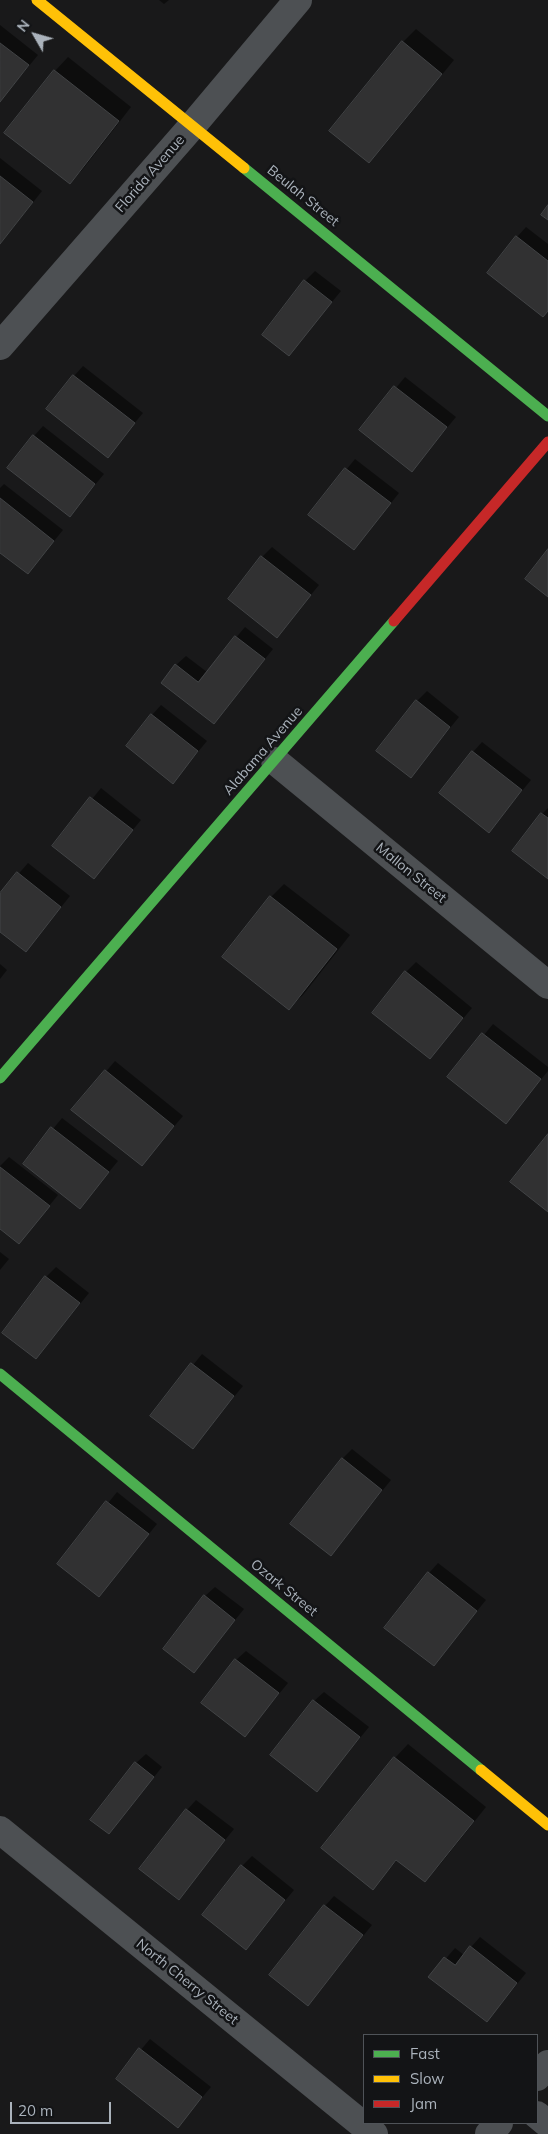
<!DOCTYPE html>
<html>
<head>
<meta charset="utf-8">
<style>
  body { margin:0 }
  #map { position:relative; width:548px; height:2134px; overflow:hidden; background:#19191a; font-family:Mulish,sans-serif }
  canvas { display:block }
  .legend { position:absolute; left:363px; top:2034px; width:175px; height:90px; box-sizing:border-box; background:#131416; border:1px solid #4f5358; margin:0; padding:6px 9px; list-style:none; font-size:15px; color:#aab2bb }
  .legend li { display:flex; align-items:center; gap:10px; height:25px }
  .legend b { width:25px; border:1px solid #4f5358 }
  .north { position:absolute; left:10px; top:10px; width:50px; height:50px; -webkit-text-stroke:4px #131416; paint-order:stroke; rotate:308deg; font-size:14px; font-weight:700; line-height:20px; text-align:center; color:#aab2bb }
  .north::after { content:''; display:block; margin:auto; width:18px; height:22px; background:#aab2bb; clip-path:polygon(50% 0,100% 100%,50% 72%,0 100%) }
  .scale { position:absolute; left:10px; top:2102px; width:101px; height:22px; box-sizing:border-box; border:2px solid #aab2bb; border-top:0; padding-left:6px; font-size:15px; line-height:18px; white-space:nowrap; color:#aab2bb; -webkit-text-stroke:4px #131416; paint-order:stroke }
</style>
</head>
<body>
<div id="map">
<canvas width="548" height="2134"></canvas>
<ul class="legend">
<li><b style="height:6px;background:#4caf50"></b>Fast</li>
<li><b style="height:6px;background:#ffc107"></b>Slow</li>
<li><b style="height:6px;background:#c62828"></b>Jam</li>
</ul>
<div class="north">N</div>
<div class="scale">20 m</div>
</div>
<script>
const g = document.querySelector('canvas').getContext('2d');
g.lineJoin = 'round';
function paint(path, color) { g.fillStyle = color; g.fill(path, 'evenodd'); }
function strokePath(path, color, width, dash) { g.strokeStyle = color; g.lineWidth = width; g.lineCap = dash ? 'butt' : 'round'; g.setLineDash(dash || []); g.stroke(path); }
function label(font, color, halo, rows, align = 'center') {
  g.font = font + ' Mulish,sans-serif'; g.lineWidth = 5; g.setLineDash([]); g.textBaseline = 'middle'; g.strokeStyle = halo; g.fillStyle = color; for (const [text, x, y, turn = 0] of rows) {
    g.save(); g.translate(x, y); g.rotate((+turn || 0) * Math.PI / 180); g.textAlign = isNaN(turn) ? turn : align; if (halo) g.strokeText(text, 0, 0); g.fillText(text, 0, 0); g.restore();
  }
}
paint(new Path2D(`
  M159,0H169L164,4Z
  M0,25L38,55L0,101Z
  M416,29L454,60L382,148L369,162L403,42Z
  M68,57L131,107L83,169L69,183L55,71Z
  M0,158L42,191L0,244Z
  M526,227L548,244V310L517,237Z
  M315,271L341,291L289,354L305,281Z
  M83,366L143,413L107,456L74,376Z
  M405,377L456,417L412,470L361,430Z
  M43,426L104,474L70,515L34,436Z
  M355,459L399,493L354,549L310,514Z
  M4,484L63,530L28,573L0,551V488Z
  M272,547L319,585L277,636L262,557Z
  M245,627L273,649L213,723L176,665L186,656L207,672Z
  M427,691L459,717L410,777L417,701Z
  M161,705L207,741L173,782L152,715Z
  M482,742L531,780L489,831L473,752Z
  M101,788L141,820L94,877L54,846Z
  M548,808V877L542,814Z
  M28,863L70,896L26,951L0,930V895Z
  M284,884L350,935L303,995L289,1008L271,897Z
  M416,962L472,1008L430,1058L406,972Z
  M0,964L7,970L0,979Z
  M493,1024L548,1067V1071L506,1122L449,1077Z
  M115,1061L183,1116L141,1165L73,1110Z
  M62,1118L118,1161L80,1207L24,1164Z
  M9,1157L58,1195L19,1243L0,1228V1166Z
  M0,1252L9,1259L0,1270Z
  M56,1267L89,1293L36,1358L46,1277Z
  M202,1354L243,1386L192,1447L152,1415Z
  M352,1449L391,1480L331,1554L342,1459Z
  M117,1492L157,1524L99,1595L59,1564Z
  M438,1563L486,1600L433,1665L429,1573Z
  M215,1587L244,1609L194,1671L205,1596Z
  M246,1651L288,1683L245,1735L236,1660Z
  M324,1692L369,1727L317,1790L314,1701Z
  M408,1744L486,1807L438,1867L424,1880L398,1859L373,1888L395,1758Z
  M146,1754L162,1767L109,1833L136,1763Z
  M196,1800L234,1829L178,1898L187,1810Z
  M252,1856L294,1890L246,1948L242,1866Z
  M334,1896L372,1925L308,2004L325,1906Z
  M480,1937L526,1973L487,2021L430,1977L455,1948L464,1955Z
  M150,2039L211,2087L178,2126L117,2078Z`), '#0007');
const building = new Path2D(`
  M402,41L442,74L369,163L329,131Z
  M0,43L29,65L0,102Z
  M54,70L119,121L70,184L4,133Z
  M0,176L33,202L0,244Z
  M548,205V220L541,215Z
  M516,236L548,261V311L543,317L487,273Z
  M304,280L332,302L289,356L262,335Z
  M73,375L135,423L108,458L46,409Z
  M394,386L447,427L412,472L359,430Z
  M33,435L95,484L70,517L7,468Z
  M345,468L391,503L354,550L308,515Z
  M0,498L54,541L28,574L0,553Z
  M548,549V597L525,579Z
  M261,556L311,595L277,638L228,599Z
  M235,636L265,659L214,724L161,683L175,664L198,682Z
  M416,700L450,727L411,778L376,751Z
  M151,714L198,751L173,784L126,746Z
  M472,751L522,790L489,833L439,793Z
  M90,797L133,830L94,879L52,846Z
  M541,813L548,818V879L512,851Z
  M17,872L61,907L26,952L0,932V893Z
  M270,896L337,949L289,1010L222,957Z
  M405,971L463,1018L430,1059L372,1013Z
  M482,1033L541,1079L506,1124L447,1077Z
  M105,1070L174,1126L142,1166L71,1110Z
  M51,1127L109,1172L80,1209L23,1164Z
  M548,1134V1212L510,1182Z
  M0,1167L50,1206L19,1244L0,1229Z
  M45,1276L80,1303L36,1359L2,1333Z
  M191,1363L234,1396L193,1449L150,1416Z
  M342,1458L382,1490L331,1556L290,1524Z
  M106,1501L149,1534L99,1597L57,1564Z
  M428,1572L477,1611L434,1666L384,1628Z
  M204,1595L235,1620L194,1673L163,1649Z
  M235,1659L279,1693L245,1737L201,1703Z
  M313,1700L360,1737L317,1792L270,1755Z
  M394,1757L474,1821L425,1882L396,1860L373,1890L321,1848Z
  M135,1762L154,1777L109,1834L90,1820Z
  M186,1809L225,1840L179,1900L139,1869Z
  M241,1865L285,1900L246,1950L202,1915Z
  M324,1905L363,1935L308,2006L269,1975Z
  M470,1946L517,1983L487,2022L428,1977L444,1957L455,1965Z
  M139,2048L202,2097L178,2128L116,2079Z`);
paint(building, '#313132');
strokePath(building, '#424446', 1);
strokePath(new Path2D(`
  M0,346L193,125L298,0
  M275,761L548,985
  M0,1830L374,2134
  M537,2077L548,2064
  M537,2115L548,2124
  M489,2134L499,2123`), '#4d5053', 28);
strokePath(new Path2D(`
  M244,168L548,416
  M0,1078L394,621
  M0,1374L481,1770`), '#4caf50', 11);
strokePath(new Path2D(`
  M37,0L244,168
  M481,1770L548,1825`), '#ffc107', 11);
strokePath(new Path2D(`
  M394,621L548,442`), '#c62828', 11);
label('14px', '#aab2bb', '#131416', [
  ["Florida Avenue",150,174,-49],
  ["Beulah Street",303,196,39],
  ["Alabama Avenue",263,751,-49],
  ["Mallon Street",411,873,39],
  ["Ozark Street",284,1588,39],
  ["North Cherry Street",187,1982,39]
]);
</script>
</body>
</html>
